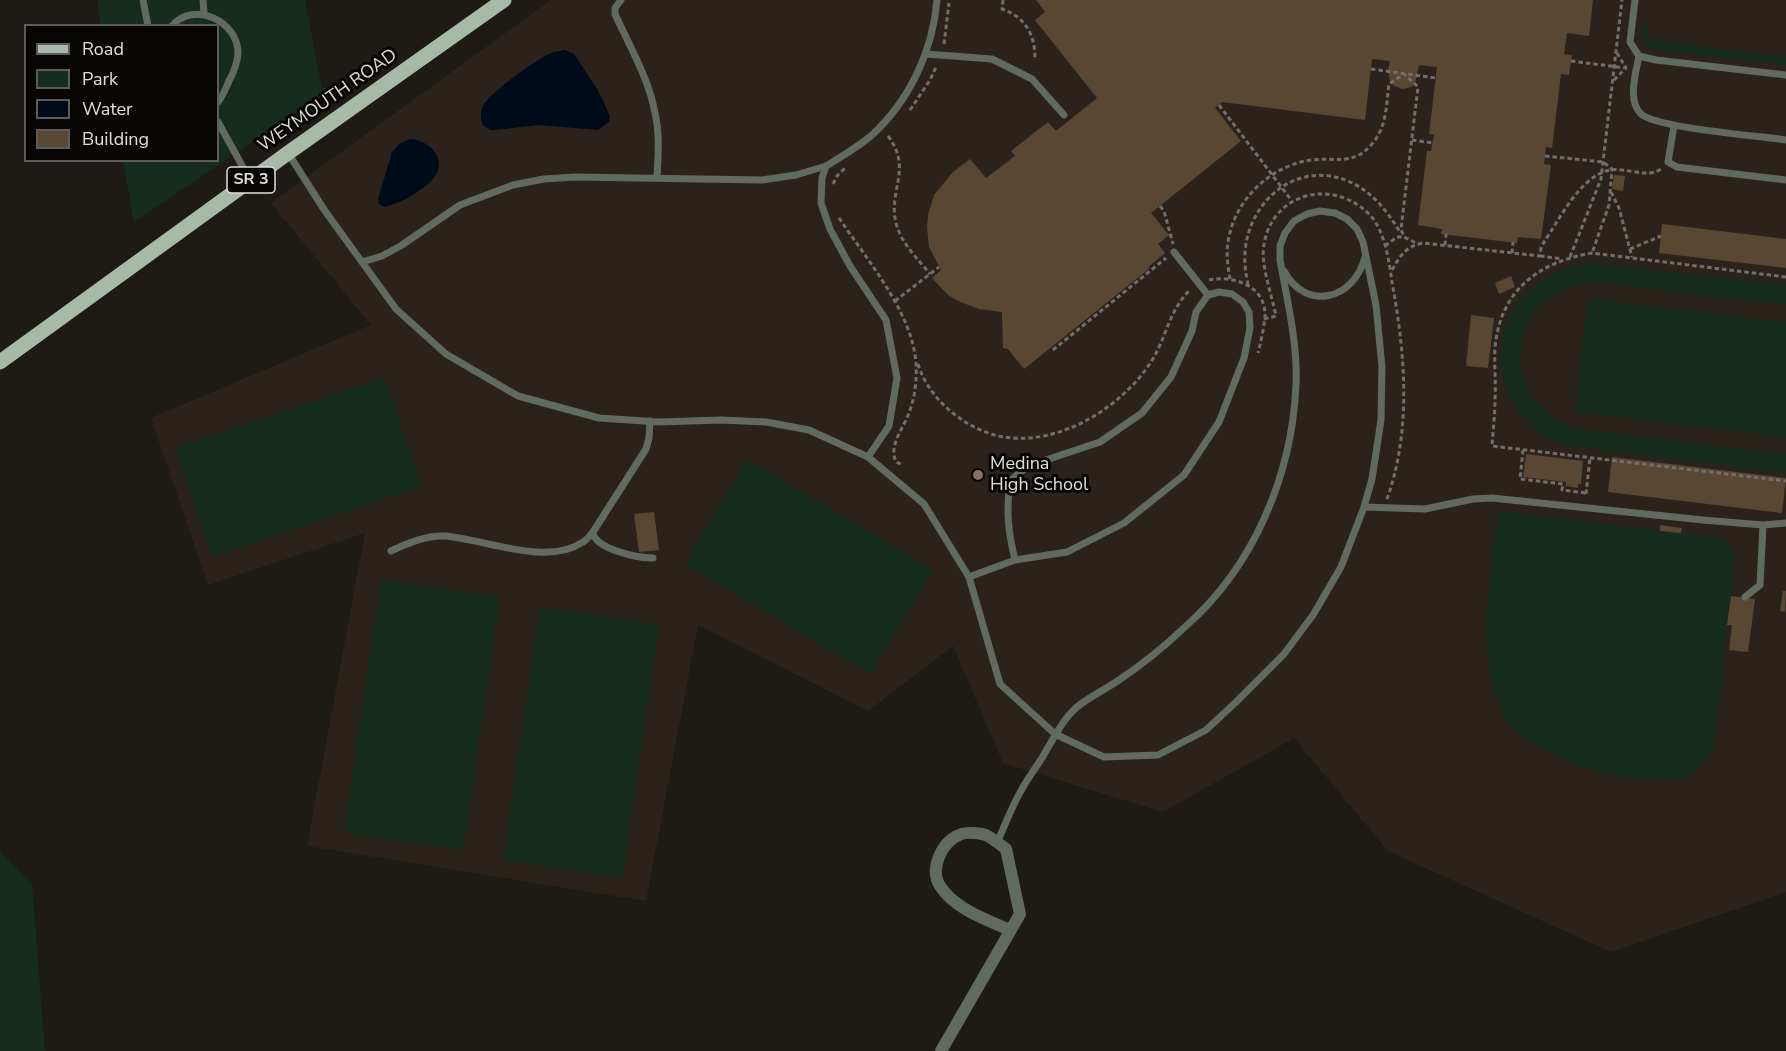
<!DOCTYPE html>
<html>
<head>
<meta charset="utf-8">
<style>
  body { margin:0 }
  #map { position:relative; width:1786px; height:1051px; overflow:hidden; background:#1e1b17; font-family:"Nunito Sans",sans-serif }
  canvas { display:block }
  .legend { position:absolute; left:24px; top:24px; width:195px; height:138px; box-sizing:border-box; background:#070605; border:2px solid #5e5c5b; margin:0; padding:8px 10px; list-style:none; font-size:18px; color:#e0dddb }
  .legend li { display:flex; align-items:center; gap:12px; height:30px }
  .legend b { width:30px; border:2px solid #5e5c5b }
</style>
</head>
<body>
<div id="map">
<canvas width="1786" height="1051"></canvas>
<ul class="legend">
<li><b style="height:8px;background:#a7baa7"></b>Road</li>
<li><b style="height:16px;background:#152c1f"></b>Park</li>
<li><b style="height:16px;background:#000b1a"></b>Water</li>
<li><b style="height:16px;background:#5a4733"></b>Building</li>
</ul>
</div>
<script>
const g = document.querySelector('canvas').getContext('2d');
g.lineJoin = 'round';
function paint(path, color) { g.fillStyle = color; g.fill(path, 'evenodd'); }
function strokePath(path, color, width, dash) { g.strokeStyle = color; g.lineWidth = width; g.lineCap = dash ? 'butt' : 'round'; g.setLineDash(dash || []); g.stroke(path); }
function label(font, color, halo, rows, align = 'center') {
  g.font = font + ' "Nunito Sans",sans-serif'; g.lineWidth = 6; g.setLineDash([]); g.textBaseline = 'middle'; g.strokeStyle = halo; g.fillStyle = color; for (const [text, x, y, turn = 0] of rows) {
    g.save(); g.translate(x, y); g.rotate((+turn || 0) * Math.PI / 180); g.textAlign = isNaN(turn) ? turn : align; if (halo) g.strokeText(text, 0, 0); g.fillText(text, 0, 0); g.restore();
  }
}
paint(new Path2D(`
  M551,0H1786V892L1611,952L1388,851L1294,738L1163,812L1003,763L953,646L868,711L698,625L646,901L307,846L365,533L208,585L151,418L371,325L271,203Z`), '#2b231b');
paint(new Path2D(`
  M97,0H305L323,94L134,222L123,161L218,160V26L101,25Z
  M1645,25L1648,28L1647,40L1786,57V65L1653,49C1644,44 1641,37 1642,27Z
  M1590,263L1786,285V305L1602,283C1511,280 1488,395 1574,428L1786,454V473L1568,446C1467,409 1483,276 1590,263Z
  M1588,299L1786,322V437L1575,412Z
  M384,377L421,486L212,557L175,448Z
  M747,459L933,570L870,674L685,564Z
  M1499,511L1725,539L1736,553L1713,750C1706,757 1698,773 1688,776C1676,781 1660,780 1648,779C1606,777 1575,768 1540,746C1533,741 1524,737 1517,732C1505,722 1499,707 1495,693C1478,637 1491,567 1499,511Z
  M381,580L500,597L463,850L344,832Z
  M540,607L659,625L622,878L503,860Z
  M0,852L32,883L45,1051H0Z`), '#152c1f');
paint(new Path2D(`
  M565,50L574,54L599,92L610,116L609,122L598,130L539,125L495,130H490L483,125C480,118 480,112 483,106C489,93 537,59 551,53C556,51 561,51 565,50Z
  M410,139C430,140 449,160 433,179C422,191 400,204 384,207L379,204L378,199L392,152L399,144Z`), '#000b1a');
paint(new Path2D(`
  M1036,0H1593L1589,36L1567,33L1564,54L1572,55L1569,75L1561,74L1552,148L1546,147L1544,164L1551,165L1541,239L1518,237L1517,243L1441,234L1442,229L1418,225L1427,151H1431L1434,135L1429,134L1437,67L1419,65L1415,84L1411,87L1402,89L1393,85L1390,81L1388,70L1390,61L1372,59L1365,120L1222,102L1215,108L1241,141L1151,213L1169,235L1158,244L1165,253L1148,267L1150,268L1024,369L1008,349L1003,348L1002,312L979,309L958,301L948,295L932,278L941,270L929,247L927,227L928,215L934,195L953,172L970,159L986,178L1015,156L1011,151L1048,122L1056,131L1097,98L1035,20L1045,12Z
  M1614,175L1625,176L1623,191L1612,189Z
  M1662,224L1786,239V268L1659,253Z
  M1511,276L1515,287L1499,294L1495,283Z
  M1471,315L1494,318L1488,368L1466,366Z
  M1526,454L1583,461L1581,484H1578V488L1566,486V482L1523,477Z
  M1612,457L1786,478L1782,513L1608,492Z
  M654,512L659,550L639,552L634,514Z
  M1660,525L1682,528L1681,533L1660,531Z
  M1783,591H1786L1785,612L1780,611Z
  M1731,596L1755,599L1748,652L1729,650L1732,625H1727Z`), '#5a4733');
strokePath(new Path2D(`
  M1003,0L1002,9C1025,17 1035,34 1035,58
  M944,44L949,3
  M1571,61L1626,68
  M1371,69L1436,78
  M1614,80L1626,68L1617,53
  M1219,105L1292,201
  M910,110L930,80L937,65
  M888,136C913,169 888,189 896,223C901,243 917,258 930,274
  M1412,140L1433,143
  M1545,156L1603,162L1612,169L1609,205L1592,253
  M833,184L837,176L845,168
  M1611,192L1619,208L1632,257
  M1160,206L1164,211L1173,244
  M839,218C867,260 913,313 916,364C917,380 915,396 910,410C905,427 888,444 896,462L901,464
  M1445,245L1446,234
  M1385,246L1397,237H1404
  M1630,249L1661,236
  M1512,253L1513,242
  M1540,256L1562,259
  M1570,257L1601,179L1622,0
  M1392,270C1400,256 1406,246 1423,243L1540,256L1541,248L1544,242C1560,219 1580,176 1610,170C1625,167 1648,179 1661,169
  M1786,277L1592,253C1539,262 1500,290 1495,348C1494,365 1496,382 1495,399C1495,415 1493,430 1492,446L1786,481
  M1230,279C1228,267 1226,254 1228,242C1234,201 1269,166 1311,160C1335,157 1353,166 1371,145C1387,128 1386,106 1389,84L1404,74L1418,87L1401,229L1404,237L1418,244
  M1209,280C1232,275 1266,285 1265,316C1264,328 1261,341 1258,353
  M1248,285C1246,274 1244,263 1245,252C1249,200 1297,160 1348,181C1372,191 1387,211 1400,232
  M895,301L939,267
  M1264,319L1276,316C1272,296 1260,263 1264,244C1273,192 1333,178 1369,214C1385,230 1389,261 1392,282C1405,353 1412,429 1387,499
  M1053,350L1166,258
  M918,364C927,394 954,419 983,431C1043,456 1118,413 1151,362C1166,339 1169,310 1190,290
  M1523,450L1520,479L1563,484L1562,490L1586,493
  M1586,494L1590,458`), '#716e6b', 3, [4.5, 3]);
strokePath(new Path2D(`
  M143,0L148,26
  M203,0L204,13
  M621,0L615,8V14C629,45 649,79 655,113C660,134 658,157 657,178
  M1635,0L1630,42L1639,56L1656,60L1786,75
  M172,26C193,0 239,21 238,54C237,64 234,72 229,81C226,88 223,96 218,102
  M926,54L992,59L1032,79L1064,115
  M1639,56C1636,72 1627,101 1641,114C1656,128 1760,136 1786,140
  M218,122L250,180
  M1674,126L1668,162L1677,167L1786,180
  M288,153L325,211L396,309L446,354L518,396L599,418L659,422L721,420L766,422L809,430L868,457L924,504L969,577L1000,684L1055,734L1104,757L1158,755L1206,730L1236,702L1284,654L1313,615L1341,567L1364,507L1372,479L1381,420L1382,367L1376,305L1363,242L1357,229L1347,219L1335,213L1320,211L1307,214L1294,221L1285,233L1280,246V260C1287,300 1298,344 1296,385C1292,475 1254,566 1186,626C1165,646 1143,664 1119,680C1106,689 1089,697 1077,707C1063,719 1055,736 1046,751C1039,764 1029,776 1022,789C1012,806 1005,825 997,843
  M826,166C841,157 858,147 872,135C910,100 933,50 937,0
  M1174,252L1208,295
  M362,262L382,256L402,245L460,205L513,185L544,179L575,177L762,180L796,175L826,166L822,178L821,203L830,229L850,266L886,320L897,378L889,426L868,457
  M1284,271C1306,312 1354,300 1365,257
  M1364,507L1425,509L1473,499L1492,498L1703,520L1763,525L1786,523
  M593,532C594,549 638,558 653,558
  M391,551C408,543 427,535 445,536C484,539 547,567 583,542C587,540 590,535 593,532L646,449L649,438L650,421
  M969,577L1015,560L1067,552L1124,523L1184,475L1219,422L1244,358L1250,328L1249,312L1243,302L1232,294L1219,292L1208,295L1196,312L1192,331L1171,377L1142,413L1100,442L1028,466L1010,481C1006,511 1008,531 1015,560
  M1745,597L1760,585L1763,525`), '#616a61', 7);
strokePath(new Path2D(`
  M941,1051L1020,914L1006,849C999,844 990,835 982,834C976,833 965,832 959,835C942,842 929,869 940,886C955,909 985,919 1010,930`), '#616a61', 12);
strokePath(new Path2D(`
  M0,362L288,153L504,0`), '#a7baa7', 15);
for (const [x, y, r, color] of [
  [978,475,6,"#8d6e63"]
]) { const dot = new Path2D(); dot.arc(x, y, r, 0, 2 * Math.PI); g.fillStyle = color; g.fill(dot); strokePath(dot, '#070605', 2); }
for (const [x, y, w] of [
  [251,180,48]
]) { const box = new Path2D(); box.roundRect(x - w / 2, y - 13, w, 26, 4.5); g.fillStyle = '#070605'; g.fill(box); strokePath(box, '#e0dddb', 1.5); }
label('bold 16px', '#e0dddb', null, [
  ["SR 3",251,180]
]);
label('18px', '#e0dddb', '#070605', [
  ["WEYMOUTH ROAD",328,101,-35]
]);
label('18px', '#e0dddb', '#070605', [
  ["Medina",990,465],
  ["High School",990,486]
], 'left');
</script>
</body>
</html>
